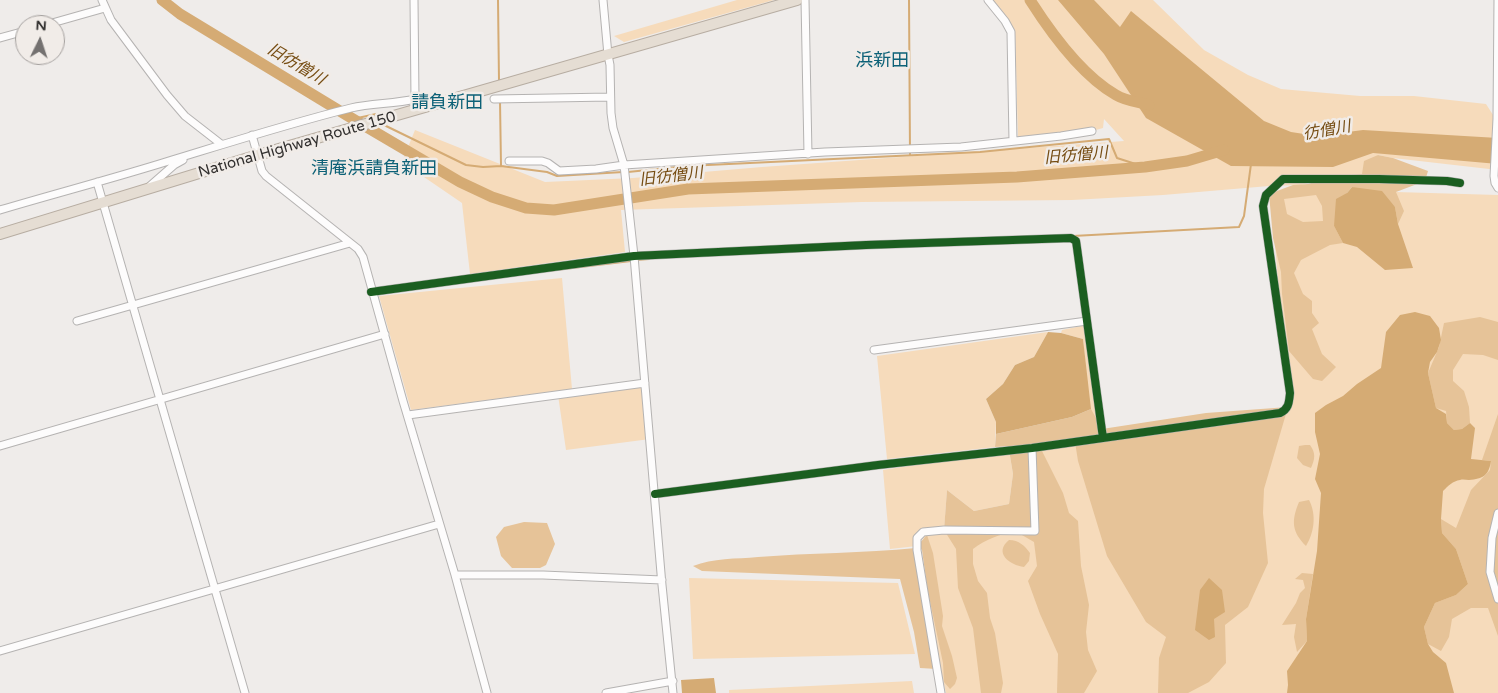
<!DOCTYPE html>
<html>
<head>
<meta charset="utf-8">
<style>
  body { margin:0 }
  #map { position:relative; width:1498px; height:693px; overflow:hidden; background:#efecea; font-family:"Varela Round",sans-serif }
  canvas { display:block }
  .north { position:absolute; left:15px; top:15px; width:50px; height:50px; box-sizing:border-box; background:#f1ece8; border:1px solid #a4a09e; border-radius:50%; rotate:4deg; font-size:14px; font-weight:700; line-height:20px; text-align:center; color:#312f2e }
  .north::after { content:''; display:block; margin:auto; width:18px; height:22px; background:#747170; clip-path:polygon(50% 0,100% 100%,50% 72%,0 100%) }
</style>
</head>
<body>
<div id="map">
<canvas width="1498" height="693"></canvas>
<div class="north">N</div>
</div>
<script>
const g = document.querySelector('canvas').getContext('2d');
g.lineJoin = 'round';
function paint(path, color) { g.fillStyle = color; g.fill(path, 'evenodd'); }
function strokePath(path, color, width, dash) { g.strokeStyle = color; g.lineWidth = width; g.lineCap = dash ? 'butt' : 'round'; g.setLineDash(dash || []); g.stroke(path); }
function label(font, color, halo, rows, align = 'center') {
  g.font = font + ' "Varela Round","Noto Sans JP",sans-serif'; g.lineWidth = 5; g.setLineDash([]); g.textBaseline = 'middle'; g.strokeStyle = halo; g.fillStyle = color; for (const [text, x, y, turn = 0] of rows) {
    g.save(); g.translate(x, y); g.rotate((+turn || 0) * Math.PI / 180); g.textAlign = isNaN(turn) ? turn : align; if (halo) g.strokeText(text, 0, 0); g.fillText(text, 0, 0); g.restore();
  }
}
paint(new Path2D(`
  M737,0H774L624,42L614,36Z
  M988,0H1153L1204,50L1248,75L1281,89L1360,96H1414L1486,104L1495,118L1498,119V170L1393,158L1378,155L1362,174L1335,176L1301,185L1269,186L1163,195L1072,200L862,202L621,210L625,252L470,274L462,203L402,162L415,130L545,182L633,178L762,167L1124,141L1104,119L1103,128L1092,131L1018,138L1015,30Z
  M1396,192L1498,195V693H946L930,627L923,533L917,546L890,549L883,470L1009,450L1013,474L1009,504L974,511L947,490L944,531L1027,525L1019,449L1288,407L1271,194Z
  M562,278L572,389L411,410L379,296Z
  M1086,325L1102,429L1090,413L1083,339L1061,333L1062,330Z
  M1048,332L1034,357L1015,365L1003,384L986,399L996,422L995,447L887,459L877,356Z
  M645,383L650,439L566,450L558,395Z
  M689,578L898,583L915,654L693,659Z
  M912,681L914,693H729V690Z`), '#f6dbbb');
paint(new Path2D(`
  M1378,155L1393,158L1428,171L1425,181L1396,192L1404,211L1398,224L1395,207L1352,187L1347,193L1334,226L1343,243L1330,245L1301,260L1294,273L1303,294L1312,301V313L1319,323L1312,329L1322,354L1336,367L1322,381L1313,379L1289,351L1282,294L1281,272L1273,238L1269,194L1293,185L1308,184L1335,176L1362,174L1364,161ZM1316,195L1322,206L1323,221L1303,222L1287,214L1284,199Z
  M1480,317L1498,322V360L1483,355L1463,354L1453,370V381L1464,391L1469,407L1470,423L1462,429L1454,430L1447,423L1446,411L1436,408L1428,373L1439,347L1444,323Z
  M1288,407L1264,489L1263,513L1268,563L1248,607L1225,625L1226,663L1209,682L1188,693H1158L1159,658L1166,637L1146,622L1107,556L1078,461L1075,442L995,447L996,434L1072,417L1091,409L1102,429L1206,413Z
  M1498,414V636L1488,608H1471L1452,619L1449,637L1441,651L1428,644L1424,627L1435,603L1456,595L1468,584L1456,549L1442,533L1441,519L1456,528L1471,490L1490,470L1491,461L1482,460Z
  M1305,445H1310C1316,453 1315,459 1311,468L1303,465L1297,458L1299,446Z
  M1040,447L1063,493L1069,513L1078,521L1081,566L1089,605L1086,632L1088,650L1097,671L1084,693H1057L1058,654L1040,614L1028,581L1037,566L1034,542L1015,531C999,535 986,539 973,549V564L978,581L987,593L990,618L995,633L1003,683L1001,693H981L973,628L958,588L956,549L944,530L947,490L974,511L1009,504L1013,474L1009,450Z
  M1309,500C1317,515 1314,533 1306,546C1292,532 1291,521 1299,502Z
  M524,522L547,523L555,544L546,565L540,568H512L501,556L496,537L504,527Z
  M927,535L933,553L943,616L942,626L952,656L957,678L955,684L950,689L944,682L943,663L927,587L922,550L917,546Z
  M1009,540C1019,540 1025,546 1030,553L1029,561L1024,567C1010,565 993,553 1009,540Z
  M916,548L937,669L920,668L914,632L900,579L702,571L693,566C713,558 736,559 758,557C810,553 863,553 916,548Z
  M1302,573L1313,574L1306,619L1307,641L1297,652L1294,637L1296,624L1282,625L1296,603L1300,593L1305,588L1303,580L1295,579Z`), '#e6c398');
paint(new Path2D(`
  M1058,0H1094L1120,27L1131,11L1264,121L1291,132L1317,136L1363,130L1498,138V164L1373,153L1333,167L1231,166L1146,118L1104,54Z
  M1352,187L1382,191L1395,207L1398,224L1413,268L1385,270L1357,247L1343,243L1334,226L1336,199L1347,193Z
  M1415,312L1430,316L1439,328L1441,340L1437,352L1430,362L1428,373L1436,408L1446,414L1447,423L1454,430L1462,429L1470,423L1475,428L1471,459L1491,461C1489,475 1483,479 1469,480C1466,480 1463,479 1460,480C1453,481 1448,486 1443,491L1441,519L1442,533L1456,549L1468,584L1456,595L1435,603L1424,627L1428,644L1433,652L1446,663L1454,693H1287L1288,685L1287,671L1307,641L1306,619L1317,551L1321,493L1315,479L1320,454L1315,432V413L1326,405L1343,396L1357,384L1381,368L1386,332L1400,315Z
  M1048,332L1061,333L1083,339L1091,409L1072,417L996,434V422L986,399L1003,384L1015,365L1034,357Z
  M1209,578L1222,590L1225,612L1214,619L1215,637L1209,640L1195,630L1200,590Z
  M714,678L716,693H682L681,680Z`), '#d5ab74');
strokePath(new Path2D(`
  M498,0L499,81
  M909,0L910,155
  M500,101L501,166
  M353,119L376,114L378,116
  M382,122L384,125L466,165L483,167L501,166L547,172L557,176L623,172
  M628,172L687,166L980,152L1109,139L1117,158L1145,167
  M1073,236L1239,227L1244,216L1251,164
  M636,260L649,259
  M547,271L631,261`), '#d5ab74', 2);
strokePath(new Path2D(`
  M162,0L180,14L353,119L460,182L492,197L526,208L554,210L688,189L1017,177L1145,167L1187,161L1224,150
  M1030,0C1051,33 1081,75 1116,95C1126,101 1138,102 1149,105`), '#d5ab74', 11);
const minor = new Path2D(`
  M102,0L111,20L167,95L185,116L221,144
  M603,0L608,55L610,65L611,113L613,128L624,165L634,256L662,585L673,693
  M805,0L808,154
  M988,0L1005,21L1011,32L1013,141
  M1498,0L1497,119L1494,176L1495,183L1498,188
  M45,25L105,8
  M0,38L25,31
  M494,99L610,97
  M252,135L262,171L266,176L358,249L363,257L403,401L455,575L487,693
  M509,161H542L548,163L559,171L596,169L624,165L825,152L961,147L1061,136L1092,131
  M97,182L245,693
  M150,186L174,165L183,160
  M0,210C57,193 115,178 172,160C231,142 291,123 351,108C372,103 394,104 415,99L414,0
  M371,292L634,256L866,245L1071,238L1076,241L1077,248L1103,438
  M77,321L350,243
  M874,350L1087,321
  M408,415L645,383
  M0,446L385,334
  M655,494L878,465L1032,448L1280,413C1289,409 1289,402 1290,393L1263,206L1266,195L1283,179H1379L1447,181L1460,183
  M1498,513L1492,538L1490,572L1498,599
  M455,575H543L662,580
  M0,651L439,524
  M606,693L673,681
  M941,693L917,550V538L923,532L944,530L1035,531L1032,448`);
const highway = new Path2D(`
  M0,234L258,155L797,0`);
strokePath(minor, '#b5b3b2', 9);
strokePath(highway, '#b7ada2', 12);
strokePath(minor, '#fdfcfc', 7);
strokePath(highway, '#e5ddd3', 10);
strokePath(new Path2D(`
  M371,292L634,256L866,245L1071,238L1076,241L1077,248L1103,438
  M655,494L878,465L1032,448L1280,413C1289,409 1289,402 1290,393L1263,206L1266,195L1283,179H1379L1447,181L1460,183`), '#1b5e20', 8);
label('15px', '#312f2e', '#f1ece8', [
  ["National Highway Route 150",297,145,-16]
]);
label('italic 16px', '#764d13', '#f1ece8', [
  ["旧彷僧川",296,65,31],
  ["彷僧川",1327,131,-10],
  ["旧彷僧川",1076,156,-5],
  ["旧彷僧川",671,177,-7]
]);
label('18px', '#0d6177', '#f1ece8', [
  ["浜新田",882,61],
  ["請負新田",447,103],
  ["清庵浜請負新田",374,169]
]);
</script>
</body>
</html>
